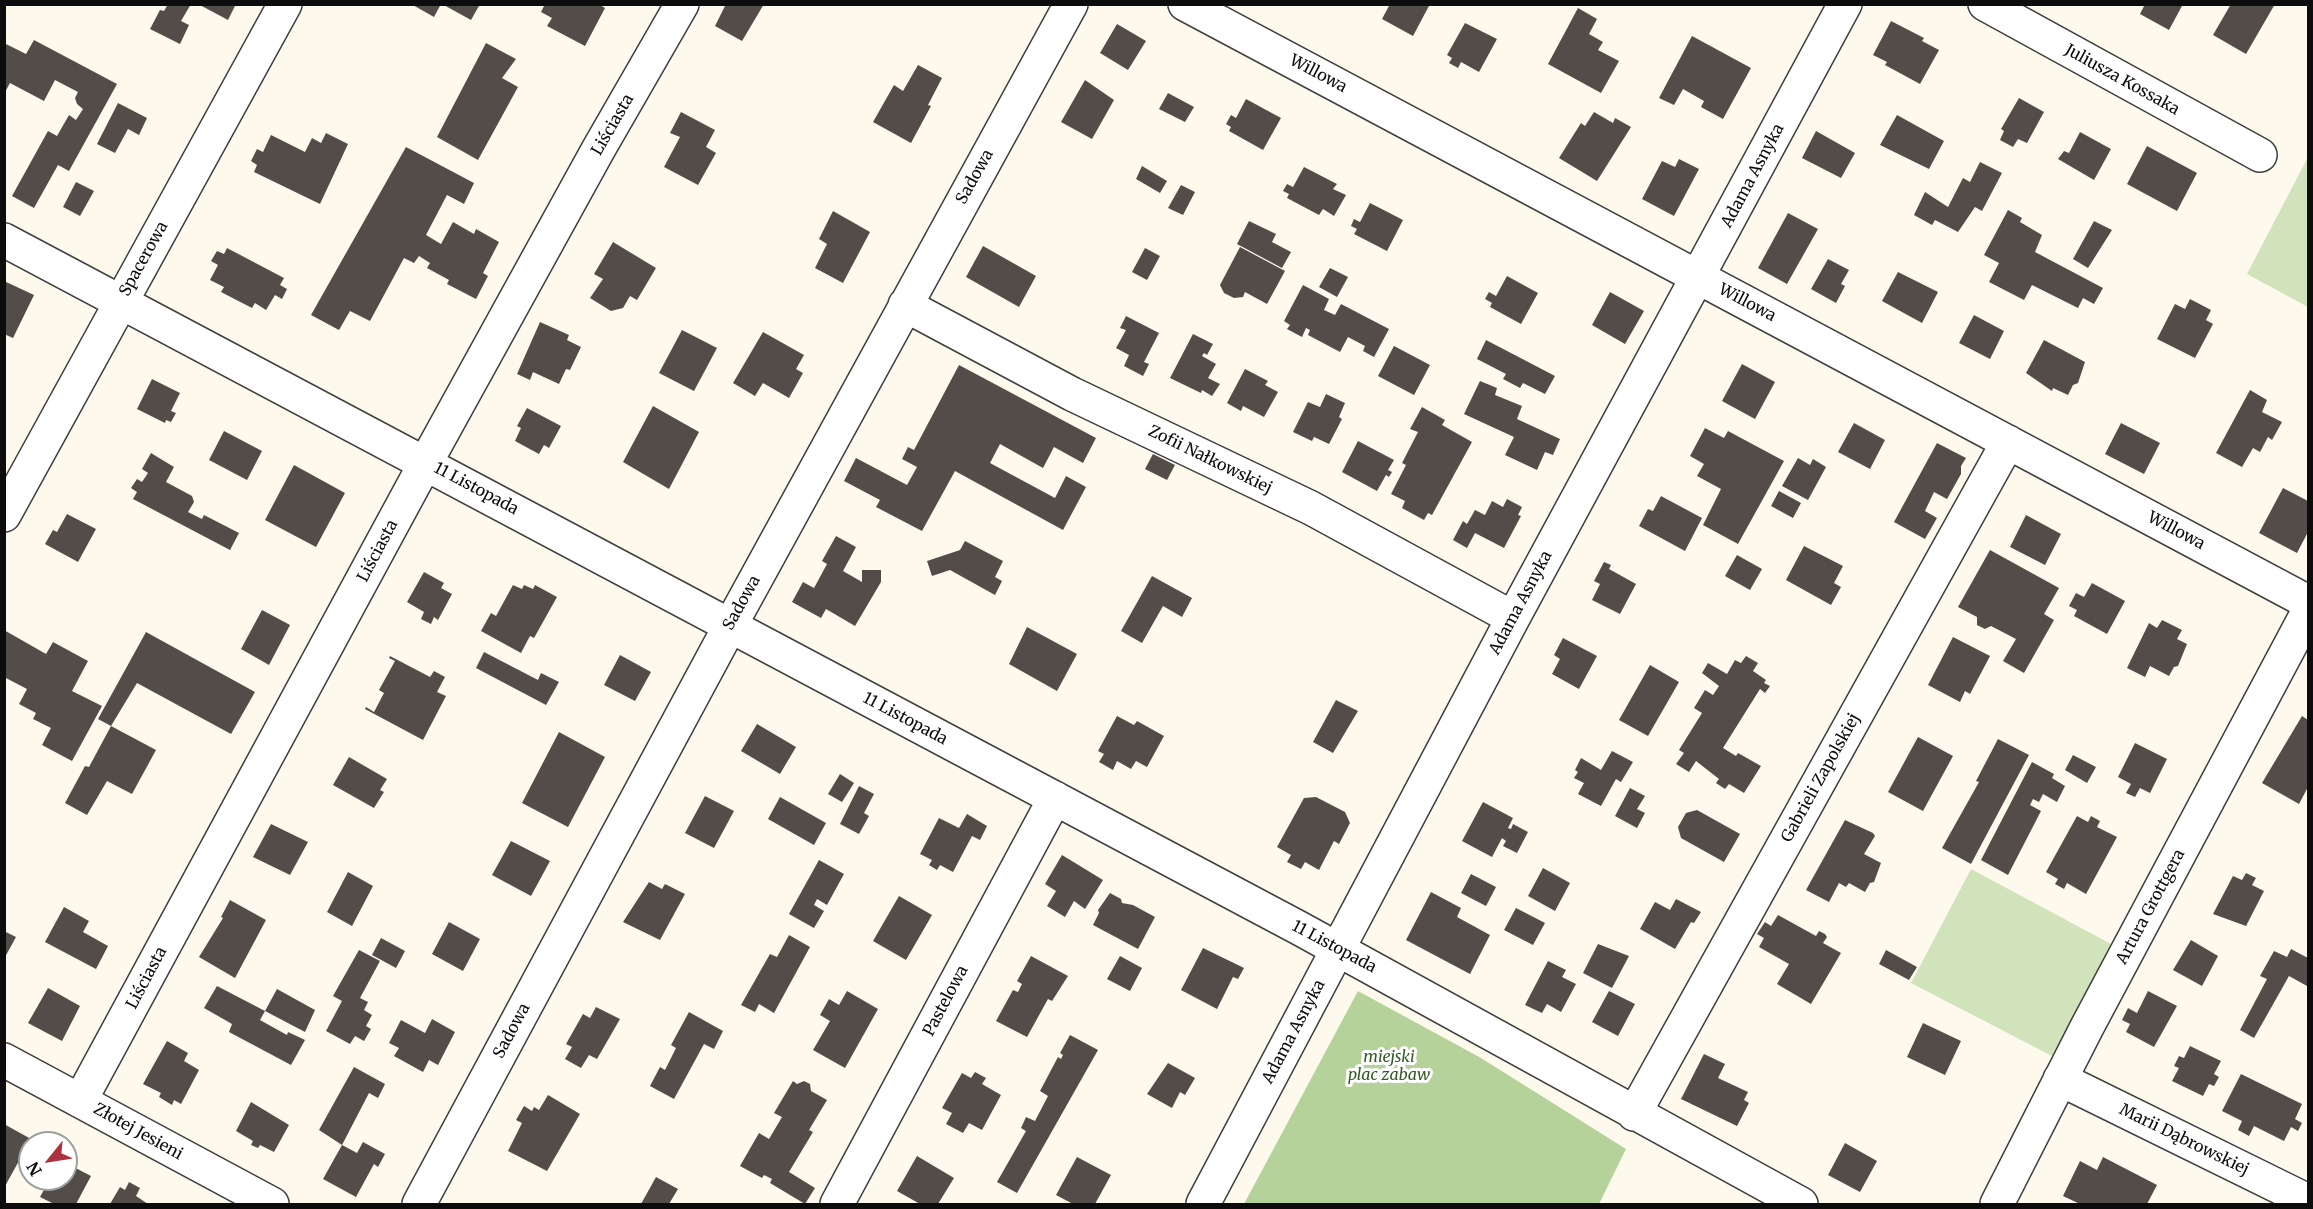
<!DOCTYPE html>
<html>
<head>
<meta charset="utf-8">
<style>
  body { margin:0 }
  #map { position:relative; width:2313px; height:1209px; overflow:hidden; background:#fdf9ec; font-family:Merriweather,serif }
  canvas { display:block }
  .frame { position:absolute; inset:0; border:6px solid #0c0c0c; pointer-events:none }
  .north { position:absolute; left:18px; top:1131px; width:60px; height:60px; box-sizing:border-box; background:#fff; border:2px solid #9e9e9e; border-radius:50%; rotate:240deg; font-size:16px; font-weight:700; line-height:24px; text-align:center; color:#0c0c0c }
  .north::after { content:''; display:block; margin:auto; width:21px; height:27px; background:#ac333d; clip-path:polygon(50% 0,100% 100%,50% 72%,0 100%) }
</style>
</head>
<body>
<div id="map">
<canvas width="2313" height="1209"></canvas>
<div class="frame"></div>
<div class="north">N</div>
</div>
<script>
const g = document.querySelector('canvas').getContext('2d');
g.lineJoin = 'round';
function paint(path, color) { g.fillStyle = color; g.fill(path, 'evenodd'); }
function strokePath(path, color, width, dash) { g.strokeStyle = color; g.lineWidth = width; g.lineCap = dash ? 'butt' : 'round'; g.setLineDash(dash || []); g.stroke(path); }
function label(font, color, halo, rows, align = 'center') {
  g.font = font + ' Merriweather,serif'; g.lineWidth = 6; g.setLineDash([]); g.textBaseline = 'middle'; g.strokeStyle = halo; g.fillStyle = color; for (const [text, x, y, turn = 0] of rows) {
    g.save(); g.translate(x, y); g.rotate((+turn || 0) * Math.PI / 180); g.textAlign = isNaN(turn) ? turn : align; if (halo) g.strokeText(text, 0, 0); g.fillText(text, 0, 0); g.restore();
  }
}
paint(new Path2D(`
  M2308,157V307L2247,274Z
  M1971,869L2111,944L2052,1056L1911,983Z`), '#d1e3ba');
paint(new Path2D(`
  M1358,991L1481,1058L1626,1149L1599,1204H1244Z`), '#b6d29b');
paint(new Path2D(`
  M168,4H191L181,21L189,25L180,44L150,29L160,10L164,11Z
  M198,4H236L228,20Z
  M411,4H441L434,17Z
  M442,4H480L471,20Z
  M545,4L600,5L605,8L585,46L547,26L552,18L541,12Z
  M726,4H764L742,41L715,26Z
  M1390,4H1430L1413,36L1382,19Z
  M2145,4H2183L2169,30L2140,14Z
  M2231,4H2275L2246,54L2213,35Z
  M1578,8L1597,19L1589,34L1603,42L1598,50L1619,61L1601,93L1548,64Z
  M1891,21L1924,38L1922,41L1939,50L1920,84L1885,65L1887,62L1873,55Z
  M1465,23L1497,39L1479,72L1461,62L1458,68L1449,63L1452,58L1447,55Z
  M1117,24L1146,41L1128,70L1100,53Z
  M1692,36L1751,68L1723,119L1701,107L1704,101L1683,89L1674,105L1659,98Z
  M34,40L117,84L69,171L58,165L34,208L12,196L48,131L57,136L69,115L76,120L83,109L77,104L75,98L78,92L55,80L44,101L10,83L4,94V43L26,54Z
  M486,43L516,59L502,78L518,87L478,160L437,137Z
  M918,65L942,78L928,105L931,106L911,143L873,122L894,85L903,91Z
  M1085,80L1114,100L1092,139L1061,122Z
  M1168,93L1194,107L1185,122L1159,109Z
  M2019,98L2044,112L2027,143L2018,139L2013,147L2000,140L2004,131L2001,129Z
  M1246,99L1281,118L1263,150L1229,131L1231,127L1226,124L1231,115L1236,118Z
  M118,103L147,118L139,135L128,129L115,153L97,144Z
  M681,112L715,130L706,147L716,153L698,185L664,167L680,137L670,133Z
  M1594,112L1613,123L1615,118L1631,127L1597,181L1559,158L1581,123L1585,126Z
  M1897,115L1944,141L1929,169L1880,145Z
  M1816,131L1855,153L1841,178L1802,158Z
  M2080,132L2111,149L2094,180L2058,159L2064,151L2069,153Z
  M326,133L348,144L320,204L254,172L257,165L251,161L257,149L263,152L271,135L305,152L312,138L321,143Z
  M2147,146L2197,173L2177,211L2127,184Z
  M406,147L474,183L464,204L447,195L426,235L441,244L453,222L474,234L476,229L499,242L483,273L488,276L476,299L447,284L449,280L427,268L430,263L419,256L414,263L404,258L370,321L350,311L339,330L311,315Z
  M1679,159L1699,169L1674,216L1642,199L1662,161L1675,167Z
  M1980,162L2002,173L1982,211L1975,207L1958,232L1935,220L1932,225L1914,215L1925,192L1948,207L1963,178L1970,182Z
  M1142,166L1167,181L1160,193L1136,179Z
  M1304,167L1337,184L1333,189L1346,195L1334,216L1323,209L1319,215L1287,198L1289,194L1283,191L1287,184L1293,187Z
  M76,182L94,191L80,216L63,207Z
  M1181,185L1195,192L1183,215L1168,208Z
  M1370,203L1403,220L1387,251L1354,234L1357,229L1351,226L1354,219L1360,222Z
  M2008,210L2022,218L2020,222L2042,235L2035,252L2103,288L2094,304L2083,298L2078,308L2032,285L2024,300L1989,282L1999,263L1984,255Z
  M833,211L870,232L843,283L815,268L827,244L819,239Z
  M1788,213L1818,229L1787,284L1758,268Z
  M1249,221L1276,234L1272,242L1291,252L1282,268L1237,244Z
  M2094,221L2112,230L2088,268L2073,259Z
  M613,242L656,268L637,300L630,296L623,308L611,311L590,298L603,279L594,274Z
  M983,246L1036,276L1019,307L966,277Z
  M1240,247L1285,271L1267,304L1245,292L1243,297L1234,298L1224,293L1220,285Z
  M227,248L284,278L280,285L287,289L282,299L275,295L266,310L255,303L252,308L221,292L224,287L210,280L218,265L211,261L217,251L224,254Z
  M1145,248L1160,256L1147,280L1132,272Z
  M1828,259L1849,270L1841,284L1845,286L1836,303L1811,289Z
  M1330,268L1348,277L1337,297L1319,287Z
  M1898,272L1938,292L1922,323L1882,301Z
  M1507,276L1538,293L1521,324L1490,307L1492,303L1485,299L1489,292L1496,296Z
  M4,281L34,295L13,338L4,334Z
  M1303,285L1329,299L1324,310L1335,315L1341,304L1389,329L1374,357L1363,351L1365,346L1348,337L1340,352L1308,335L1310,330L1306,328L1302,337L1287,329L1290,325L1284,321Z
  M1610,292L1644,311L1625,344L1592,325Z
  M2190,299L2211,310L2206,320L2213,324L2195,358L2157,339L2175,304L2185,309Z
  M1974,315L2004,331L1990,359L1959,343Z
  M1126,316L1159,333L1144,362L1149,364L1143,376L1124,366L1129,355L1116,348L1126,330L1120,328Z
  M540,322L569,335L567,340L581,347L570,370L566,369L559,384L533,372L530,380L517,374Z
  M682,330L717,348L694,391L659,373Z
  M763,332L804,355L796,369L803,373L789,398L763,383L755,396L733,383Z
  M1193,334L1213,344L1207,355L1204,353L1202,356L1216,364L1208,378L1220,384L1212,396L1202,390L1201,393L1170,378Z
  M1486,340L1555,376L1545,394L1523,383L1520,388L1503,379L1506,374L1477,359Z
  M2044,340L2085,362L2078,383L2073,385L2068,395L2053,388L2052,391L2026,373Z
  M1394,346L1430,365L1414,395L1378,376Z
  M1742,364L1775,382L1755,419L1722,401Z
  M959,365L1096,438L1083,463L1054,447L1043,468L1000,444L990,463L1055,498L1066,476L1086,487L1063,530L955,471L922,531L876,507L880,500L844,481L856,458L907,485L917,467L902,459L908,447L914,450Z
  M1245,369L1268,381L1265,385L1278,392L1264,417L1243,406L1241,411L1227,403Z
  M152,379L180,393L171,411L176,413L171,422L166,420L165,423L137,409Z
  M1480,381L1497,388L1495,395L1522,406L1517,419L1560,439L1553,455L1545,452L1537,470L1505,455L1514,437L1464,414Z
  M2250,390L2267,400L2262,412L2282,422L2272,440L2268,437L2260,452L2253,448L2242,467L2216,453Z
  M1326,394L1345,403L1339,417L1342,419L1329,444L1314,437L1312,441L1293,432L1308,402L1320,407Z
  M653,406L699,432L669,489L623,462Z
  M1422,407L1445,420L1442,425L1472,442L1432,515L1428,513L1424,520L1402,508L1405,501L1391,494L1406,465L1402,463L1418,432L1410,429Z
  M527,408L561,426L549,448L544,445L539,454L515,441L521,428L517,426Z
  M1854,423L1885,440L1870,469L1838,452Z
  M2121,423L2160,443L2144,474L2105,454Z
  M1705,428L1724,438L1728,431L1784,461L1738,544L1703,525L1721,489L1697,476L1704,464L1690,456Z
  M224,431L262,451L247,480L209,460Z
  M1358,441L1394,460L1388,470L1392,472L1389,477L1386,475L1377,491L1342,472Z
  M1937,443L1966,458L1961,466V474L1947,499L1934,492L1925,511L1937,518L1925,539L1894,522Z
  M151,453L174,467L166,482L192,496L194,502L188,512L202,519L204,515L239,533L230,550L133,499L137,492L131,488L137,479L142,482L148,473L142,469Z
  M1153,454L1175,465L1167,480L1145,469Z
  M1798,458L1810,465L1813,459L1826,467L1808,500L1782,486Z
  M294,465L345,493L316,547L265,520Z
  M2283,488L2308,501V532L2297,553L2259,533Z
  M1779,491L1801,503L1793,518L1771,506Z
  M1661,496L1702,518L1685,551L1639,526L1648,509L1653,511Z
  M1507,499L1522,507L1518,515L1521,516L1504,548L1475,533L1467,548L1453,540L1463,521L1467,524L1475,510L1485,515L1492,501L1503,507Z
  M67,514L96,529L78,562L45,544L53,530L57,532Z
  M2026,515L2061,534L2045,565L2010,547Z
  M836,536L856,547L843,571L862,582V570H881V582L855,626L826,609L821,618L792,602L803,582L814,588L827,564L822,561Z
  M965,541L1003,561L995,577L1002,581L995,595L950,570L932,576L927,561L960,550Z
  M1804,546L1843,566L1834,583L1841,587L1831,605L1786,580Z
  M1990,550L2059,588L2044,614L2054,620L2024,673L2003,661L2016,639L1991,626L1985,629L1977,625V617L1958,607Z
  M1737,555L1762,569L1750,590L1725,576Z
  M1604,562L1611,565L1609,569L1636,584L1620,614L1592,600L1600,584L1594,581Z
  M424,572L444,583L441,588L452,594L438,620L434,617L431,624L421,619L424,612L407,602Z
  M1152,576L1192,598L1182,617L1163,606L1142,643L1121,631Z
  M2092,583L2125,601L2107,634L2074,616L2077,610L2069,606L2076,593L2084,597Z
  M513,585L522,589L524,585L533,589L535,585L557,597L534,638L530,636L521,653L481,631L491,613L496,616Z
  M262,610L290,625L269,665L241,649Z
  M2162,620L2182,630L2177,639L2187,644L2178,666L2174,667L2169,676L2150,666L2145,677L2127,668L2149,623L2157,628Z
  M1027,627L1077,654L1057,691L1009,664Z
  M4,630L46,654L53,642L88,661L72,691L102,706L72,761L42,745L51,728L33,719L36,713L19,704L27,689L4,677Z
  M146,632L255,692L231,734L137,683L111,726L98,719Z
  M1953,637L1990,656L1970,694L1965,691L1960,702L1928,685Z
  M1563,638L1597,656L1579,689L1552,674L1560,659L1554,655Z
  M484,652L538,680L541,673L559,682L546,705L476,668Z
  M620,655L651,672L635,701L604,685Z
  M390,656L430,677L434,671L445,677L437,692L446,696L423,740L365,709L366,707L374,712L384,693L379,690L395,661L389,658Z
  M1746,656L1758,663L1753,671L1766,680L1764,683L1770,686L1765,693L1760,689L1723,748L1736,756L1738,753L1761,766L1744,793L1729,784L1725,789L1716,783L1719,779L1696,761L1689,772L1676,764L1684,753L1679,750L1702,713L1694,708L1705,690L1713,695L1719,686L1702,673L1708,663L1727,674L1735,660L1741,663Z
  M1650,665L1679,682L1648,736L1619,720Z
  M1336,700L1358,711L1333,753L1313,742Z
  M1117,716L1134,725L1137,721L1164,736L1147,767L1136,761L1131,769L1117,761L1113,770L1099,762L1104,754L1098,751Z
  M2302,716L2308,720V787L2299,804L2262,783Z
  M757,724L796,747L780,774L741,751Z
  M111,726L156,750L132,794L107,781L87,815L65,803L85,766L89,767Z
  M559,732L605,757L568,827L522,803Z
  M1918,737L1953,756L1923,811L1888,792Z
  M1998,739L2029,755L1971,864L1942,848L1979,782L1976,781Z
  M2135,743L2167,759L2150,793L2140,788L2135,797L2126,793L2131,784L2118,777Z
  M1612,751L1633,762L1621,782L1616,779L1601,806L1578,794L1584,783L1574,778L1578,772L1575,770L1581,758L1601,770Z
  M2073,755L2096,767L2087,783L2065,770Z
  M349,757L387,779L380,790L384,792L374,808L333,785Z
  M2032,762L2054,774L2052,778L2065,786L2057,802L2043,794L2039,802L2033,799L2030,805L2041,811L2008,875L1981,860Z
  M840,774L854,783L842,802L828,794Z
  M859,786L874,794L864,813L869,816L859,834L840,824Z
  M1630,788L1645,796L1637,809L1645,813L1637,828L1615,816Z
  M705,796L734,811L714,848L685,833Z
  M780,797L826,823L814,845L768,819Z
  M1316,797L1345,812L1350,823L1339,844L1334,841L1319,870L1305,862L1301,869L1287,862L1291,855L1277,847L1304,798Z
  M1483,802L1513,818L1508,828L1511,829L1513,824L1528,832L1517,853L1503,846L1506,841L1502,838L1492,857L1462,841Z
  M1697,810L1740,834L1724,862L1681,838L1678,827L1686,813Z
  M967,814L987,826L980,840L972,836L953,872L940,865L937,870L929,865L932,860L920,854L939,818L959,828Z
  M2077,816L2088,822L2091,816L2100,821L2097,827L2117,837L2086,894L2067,883L2064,889L2055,884L2058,879L2046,872Z
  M1845,820L1873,833L1875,836L1864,854L1881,863L1874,882L1870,883L1865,892L1849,883L1846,887L1839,883L1829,902L1806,890Z
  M271,824L308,842L290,875L253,857Z
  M511,841L550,861L531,896L492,875Z
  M1062,855L1103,880L1085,909L1074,901L1065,917L1047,906L1056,891L1045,884Z
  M819,860L844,874L827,905L817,899L814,905L824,911L814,928L789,914Z
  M1543,868L1570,883L1555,911L1528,896Z
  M348,872L373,886L352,926L327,912Z
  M2246,873L2256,878L2252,885L2264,891L2246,926L2213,914L2233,876L2242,880Z
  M1471,874L1496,887L1486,906L1461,893Z
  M649,882L662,889L665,884L685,894L660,940L623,922Z
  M1431,892L1461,908L1457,917L1490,935L1470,974L1406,940Z
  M1110,893L1121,899L1122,903L1133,905L1155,917L1138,949L1093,925L1099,913L1098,910Z
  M899,896L932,915L906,960L873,941Z
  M1676,899L1701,912L1694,923L1691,922L1675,949L1640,929L1655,902L1670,910Z
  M230,900L266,920L235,978L199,957L223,918L221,917Z
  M64,907L89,921L83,932L108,946L96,969L45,942Z
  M1516,908L1545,923L1533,945L1504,930Z
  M1778,915L1816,936L1819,931L1825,934L1827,937L1823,943L1841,953L1811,1004L1777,984L1789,964L1759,947L1764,938L1757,934L1765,922L1771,926Z
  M449,922L480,939L463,971L432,954Z
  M4,931L16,937L4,959Z
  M789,935L810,947L774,1013L759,1004L755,1012L741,1005L770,954L777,957Z
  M381,938L405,951L396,968L372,955Z
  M2191,940L2218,956L2202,986L2173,970Z
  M1598,944L1629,956L1612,988L1583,973Z
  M1203,948L1244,968L1238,979L1233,977L1217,1009L1181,990Z
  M2291,949L2308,958V983L2307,986L2289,976L2254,1038L2240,1030L2267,979L2260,976L2274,951L2287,957Z
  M359,950L380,961L360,998L368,1002L364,1010L372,1015L366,1026L371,1029L364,1041L355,1036L350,1044L326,1031L342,1001L333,996Z
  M1886,950L1917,967L1909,980L1879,964Z
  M1031,956L1068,976L1052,1001L1048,999L1027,1037L996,1021L1013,990L1018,992L1022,984L1017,981Z
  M1120,956L1142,968L1130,991L1107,979Z
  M1548,961L1566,970L1562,977L1576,984L1561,1012L1547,1004L1542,1013L1525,1005Z
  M217,986L265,1011L260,1020L287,1035L288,1032L305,1040L291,1065L229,1032L232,1024L204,1008Z
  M48,988L80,1006L62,1041L28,1023Z
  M277,989L315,1010L305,1032L265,1011Z
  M847,991L878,1009L845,1068L813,1050L830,1021L820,1015L829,999L839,1005Z
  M1609,991L1635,1004L1618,1036L1592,1022Z
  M2148,991L2177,1006L2154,1047L2126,1032L2130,1024L2122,1020L2128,1008L2137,1013Z
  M596,1007L620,1019L597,1059L589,1055L581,1068L565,1059L572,1047L566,1044L583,1014L590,1018Z
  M689,1012L723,1031L714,1049L704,1044L674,1099L650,1086L660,1067L665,1070L676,1048L671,1045Z
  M432,1019L455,1032L438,1065L429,1060L423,1072L394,1056L399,1048L389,1043L401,1020L425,1033Z
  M1923,1023L1961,1041L1945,1075L1907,1057Z
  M1070,1035L1098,1050L1017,1193L997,1182L1026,1131L1021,1128L1026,1117L1035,1121L1048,1096L1040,1091L1058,1057L1061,1059L1063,1055L1060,1053Z
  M167,1041L188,1053L184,1061L199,1070L181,1104L174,1100L172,1105L159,1097L161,1093L143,1084Z
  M2190,1046L2221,1061L2214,1074L2219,1077L2214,1086L2209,1084L2203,1096L2172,1081L2179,1068L2174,1066L2179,1056L2184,1058Z
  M1704,1054L1725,1064L1718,1078L1748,1092L1744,1100L1749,1103L1737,1126L1681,1099Z
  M1168,1063L1195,1078L1185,1095L1180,1092L1172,1108L1147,1094Z
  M354,1067L385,1084L378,1098L369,1093L342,1145L319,1130Z
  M975,1072L986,1078L982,1084L1001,1095L982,1130L969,1123L963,1133L946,1124L952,1113L942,1108L962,1073L971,1078Z
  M2241,1074L2302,1104L2295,1119L2302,1123L2298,1131L2291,1127L2284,1141L2254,1126L2249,1136L2238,1130L2242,1121L2222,1111Z
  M793,1081L797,1084L804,1081L810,1084L811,1091L827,1100L809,1130L813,1132L789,1172L815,1188L805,1204L770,1183L772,1179L764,1175L762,1178L740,1166L759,1133L769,1139L782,1117L774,1113Z
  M548,1095L580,1114L547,1171L508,1151L522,1123L516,1120L524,1106L532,1111L534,1107L539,1110Z
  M251,1102L289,1125L274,1152L260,1145L258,1148L251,1145L253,1141L236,1131Z
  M4,1124L31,1139L4,1188Z
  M363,1142L385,1154L378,1167L374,1164L356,1197L323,1179L342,1145L357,1153Z
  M1845,1143L1877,1161L1860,1192L1828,1175Z
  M917,1156L954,1178L938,1204H920L897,1191Z
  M1077,1157L1111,1175L1095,1204H1073L1056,1195Z
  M2103,1157L2157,1185L2147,1204H2080L2063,1196L2080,1161L2097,1170Z
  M66,1163L91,1176L76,1204H54L40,1197L50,1179H66Z
  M656,1177L678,1189L669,1204H641Z
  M129,1182L140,1188L136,1196L148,1204H110L120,1187L125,1190Z`), '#534d49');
const minor = new Path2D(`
  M1185,4L2308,602
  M1985,4L2260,155
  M4,240L1299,928L1801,1204
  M905,305L1072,394L1311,508L1513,618
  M4,515L285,4
  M4,1060L272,1204
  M2060,1079L2308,1201
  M80,1101L426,462L598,150L682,4
  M1634,1114L2008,442
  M419,1204L730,626L1071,4
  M837,1204L1055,798
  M1203,1204L1513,618L1845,4
  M1997,1204L2087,1027L2308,612`);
strokePath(minor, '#3f3f3f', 36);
strokePath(minor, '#fff', 33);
label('16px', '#0c0c0c', '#fff', [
  ["Willowa",1318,74,28],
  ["Juliusza Kossaka",2122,80,29],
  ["Liściasta",613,125,-60],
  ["Adama Asnyka",1753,176,-62],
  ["Sadowa",975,177,-61],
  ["Spacerowa",144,259,-61],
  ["Willowa",1747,303,28],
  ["Zofii Nałkowskiej",1210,460,26],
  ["11 Listopada",476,489,28],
  ["Willowa",2176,531,28],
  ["Liściasta",378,551,-62],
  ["Sadowa",742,603,-61],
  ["Adama Asnyka",1521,603,-62],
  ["11 Listopada",905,719,28],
  ["Gabrieli Zapolskiej",1821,778,-61],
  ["Artura Grottgera",2151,907,-62],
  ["11 Listopada",1334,947,28],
  ["Liściasta",147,978,-62],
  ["Pastelowa",946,1001,-62],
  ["Sadowa",512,1031,-62],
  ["Adama Asnyka",1294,1032,-62],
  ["Złotej Jesieni",138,1132,29],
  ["Marii Dąbrowskiej",2184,1140,26]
]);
label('italic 16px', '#315c24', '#fff', [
  ["miejski",1389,1057],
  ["plac zabaw",1389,1075]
]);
</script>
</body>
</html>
